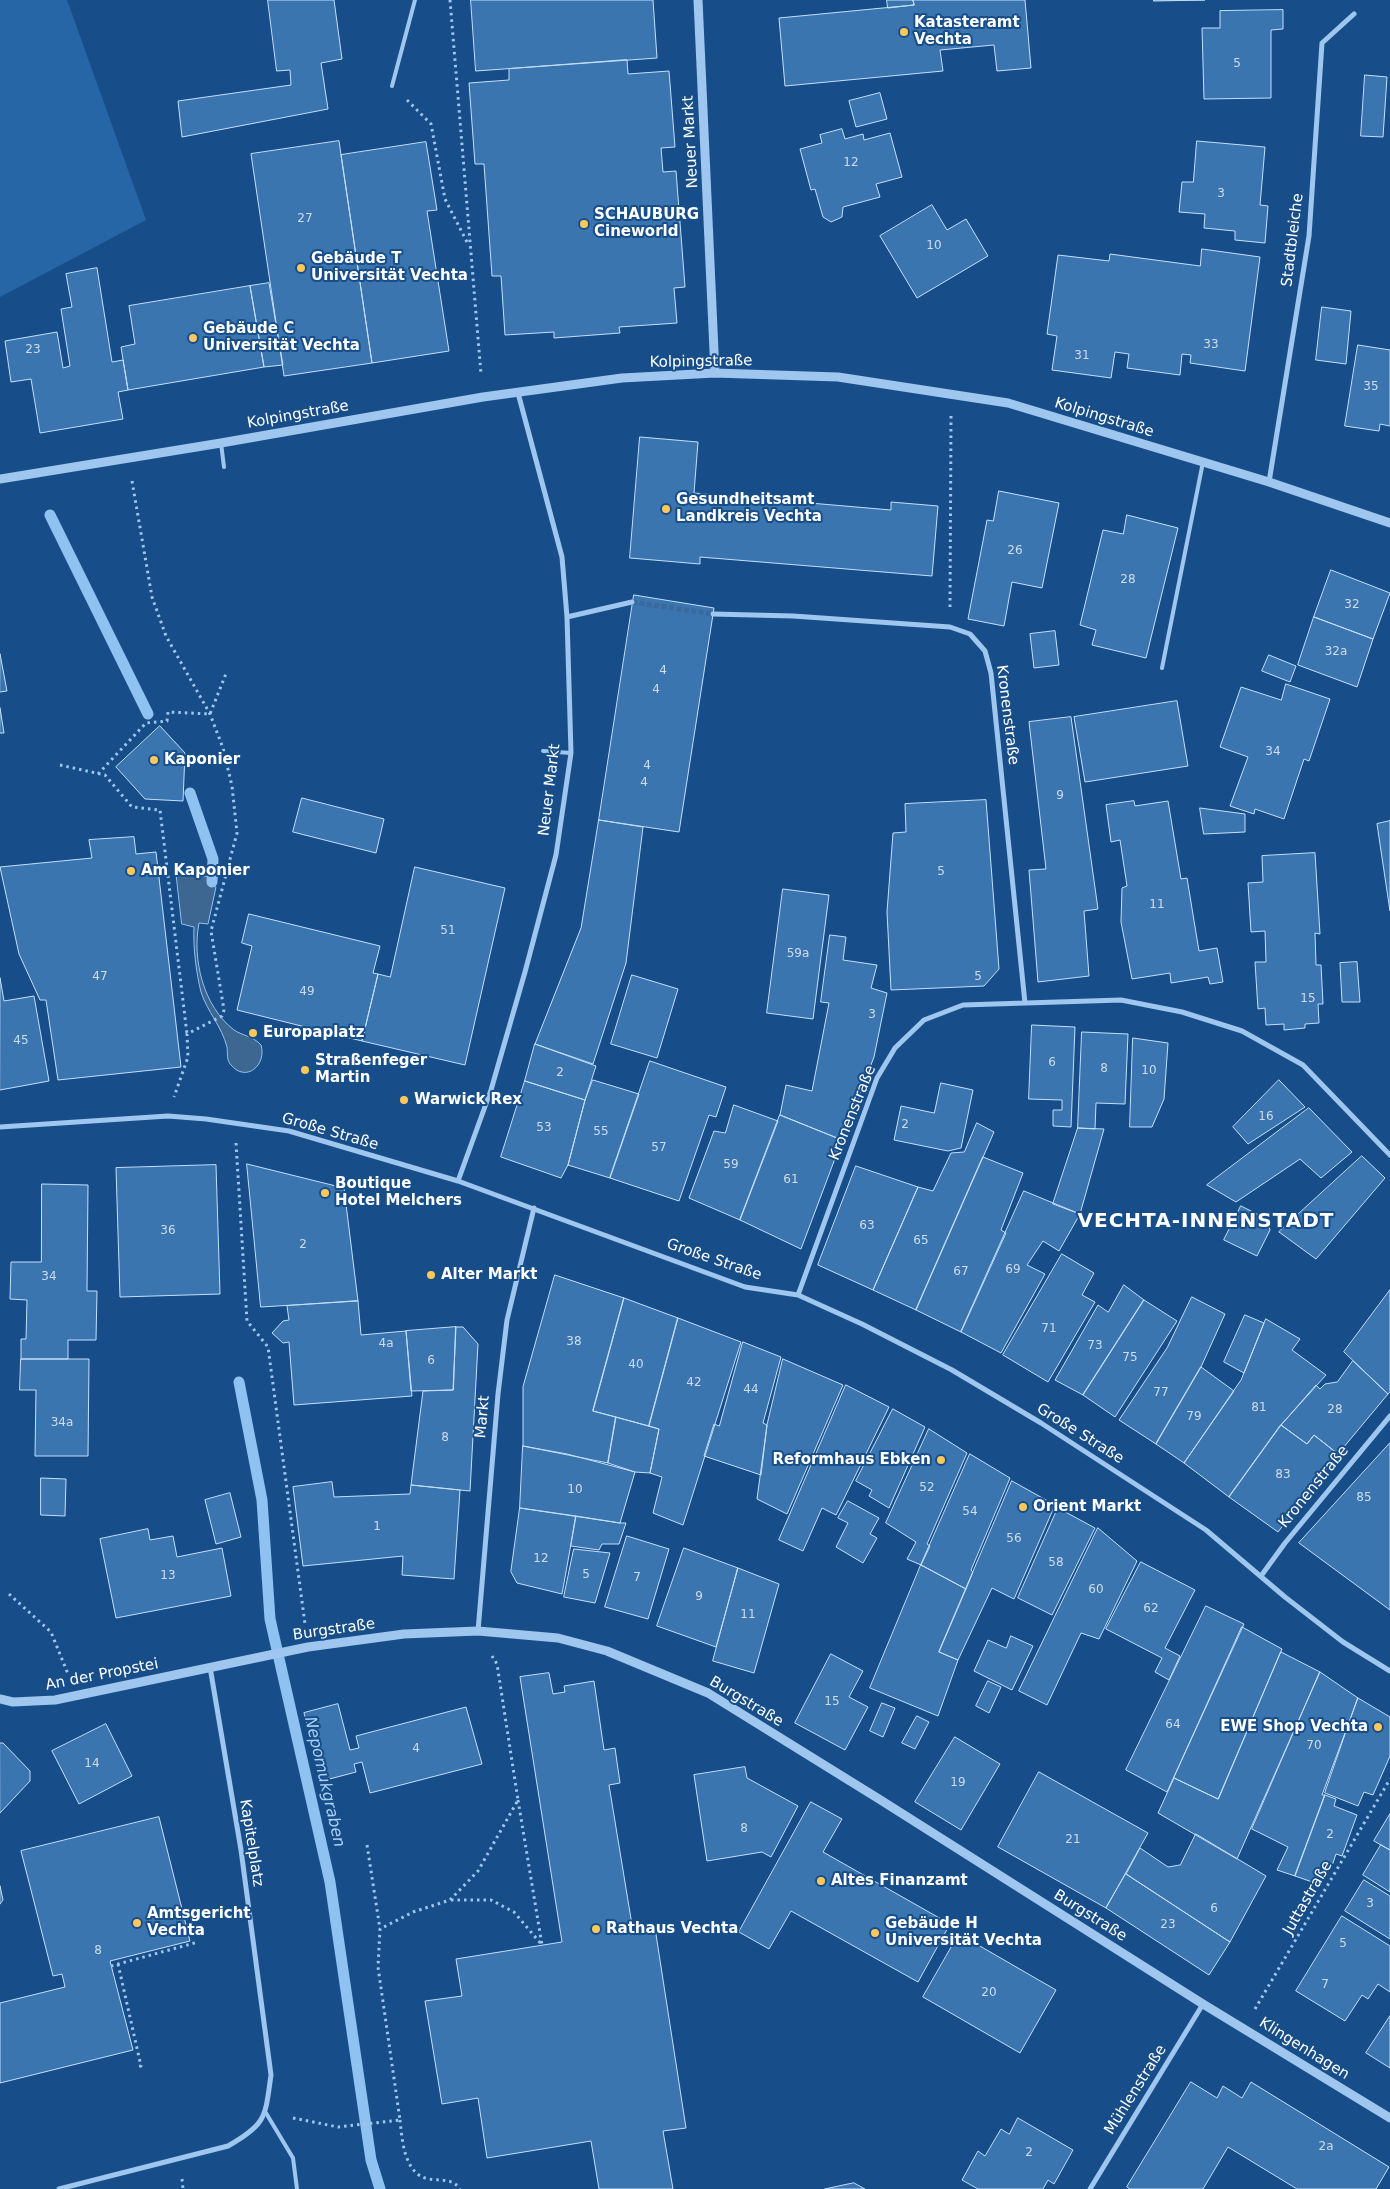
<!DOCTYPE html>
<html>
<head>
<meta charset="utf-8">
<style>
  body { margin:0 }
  canvas { display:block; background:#174e89 }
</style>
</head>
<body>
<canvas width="1390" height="2189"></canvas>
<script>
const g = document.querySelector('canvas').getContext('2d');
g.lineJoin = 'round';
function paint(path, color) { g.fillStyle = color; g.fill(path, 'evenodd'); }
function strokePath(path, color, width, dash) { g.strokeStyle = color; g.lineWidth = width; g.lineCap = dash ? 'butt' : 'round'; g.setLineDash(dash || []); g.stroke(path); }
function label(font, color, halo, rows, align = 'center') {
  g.font = font + ' "DejaVu Sans",sans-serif'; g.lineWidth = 4; g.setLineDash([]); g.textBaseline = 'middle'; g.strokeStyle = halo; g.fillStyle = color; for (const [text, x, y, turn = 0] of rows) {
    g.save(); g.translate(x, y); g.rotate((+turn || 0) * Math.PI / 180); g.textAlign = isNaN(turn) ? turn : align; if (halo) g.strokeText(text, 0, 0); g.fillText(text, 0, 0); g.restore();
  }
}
paint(new Path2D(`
  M0,0H67L146,220L0,297Z`), '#2666a6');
const water = new Path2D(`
  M176,871L209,877V885L216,887L208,924L199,923C192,959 203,1006 234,1030C243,1036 253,1036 261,1045C267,1065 246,1083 231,1065C226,1059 228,1054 227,1047C222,1027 207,1011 201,992C196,972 193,947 194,927L182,924Z`);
paint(water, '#3d6691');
strokePath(water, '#90c2f1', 1);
strokePath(new Path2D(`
  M50,515L148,714
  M190,793L213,859L212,882
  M239,1382L262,1500L270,1619L330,1882L371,2160L380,2189`), '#90c2f1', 11);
const building = new Path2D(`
  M268,0H334L342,59L321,63L328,109L182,137L178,101L291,85L290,70L277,71Z
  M471,0H653L657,58L476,71Z
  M887,0H913L914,5L888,8Z
  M913,0H1025L1031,68L997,71L994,45L940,50L943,71L785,86L779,18L914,5Z
  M1154,0H1205L1154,1Z
  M1283,10V29L1271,30V98L1204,99L1202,28H1220V11Z
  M627,60L628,74L669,71L675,147L661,148L663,172L676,171L685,287L674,288L677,323L619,327L620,333L554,338V332L505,335L501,276H492L484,164H475L469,83L509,80V69Z
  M1365,75L1387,77L1383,137L1361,136Z
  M880,93L887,119L856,127L849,101Z
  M842,129L845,139L863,134L864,140L890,133L902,177L876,184L880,197L843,207L842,217L831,222L823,217L815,189L811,190L800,149L822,143L820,135Z
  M339,141L372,363L284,376L251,154Z
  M1197,141L1265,147L1260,205L1268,206L1265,243L1235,240V231L1204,228L1205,214L1179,212L1182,182H1193Z
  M426,142L437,210L427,211L449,351L372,363L341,155Z
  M932,205L947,230L966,219L988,256L917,298L880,236Z
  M1202,249L1260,257L1245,371L1190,363L1191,355L1182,354L1180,375L1127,368L1129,354L1115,352L1111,378L1052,370L1057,336L1047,334L1058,255L1109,261L1110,254L1200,266Z
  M97,268L112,362L123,360L128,390L118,392L123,419L40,433L31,379L11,382L5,341L57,332L63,368L70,366L61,309L72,307L66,274Z
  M269,283L283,365L264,367L250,286Z
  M250,286L264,367L128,390L121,347L135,344L129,306Z
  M1322,307L1351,311L1346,364L1316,360Z
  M1358,345L1390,350V426L1380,424L1379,431L1345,426Z
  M640,437L698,442L694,493L891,510V502L938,506L932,576L700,557V564L630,558Z
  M999,491L1059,503L1042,588L1012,582L1004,626L968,619L987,520L993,521Z
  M1127,515L1178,528L1146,658L1092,645L1096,630L1080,625L1103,530L1123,534Z
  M1331,570L1390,593L1373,639L1314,617Z
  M634,595L714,608L679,832L599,820Z
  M1314,617L1373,639L1357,687L1298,665Z
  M1055,631L1059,665L1034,668L1030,634Z
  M0,654L7,691L0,692Z
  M1269,655L1296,666L1290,682L1262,671Z
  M1286,684L1330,699L1309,761L1304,759L1284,819L1255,809L1254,814L1230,806L1248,757L1220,747L1241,687L1281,700Z
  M1177,701L1188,766L1085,782L1074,717Z
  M0,708L4,733H0Z
  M1071,717L1098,909L1084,911L1089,976L1038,982L1029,870L1046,869L1029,722Z
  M160,726L185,753L183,801L145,799L116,767Z
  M302,798L384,819L376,853L293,832Z
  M986,800L999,969L984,986L891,990L887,912L893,833L906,832L905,804Z
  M1134,801L1135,806L1168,801L1181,879L1187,878L1199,951L1217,948L1223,982L1210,984L1208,977L1171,983L1170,973L1132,979L1121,922L1122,888L1127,886L1120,840L1111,842L1106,805Z
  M1200,808L1245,814V832L1204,834Z
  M599,820L643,827L626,963L593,1064L535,1044L581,928Z
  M1390,821V911L1377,824Z
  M134,837L136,854L156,852L181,1067L58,1080L46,1000H40L19,954L0,867L92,858L89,840Z
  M1315,853L1320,934L1315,933L1316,965H1321L1323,1004H1318L1319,1023L1305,1024V1028L1284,1030V1024L1266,1025L1265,1008L1258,1009L1255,962H1266L1265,931L1251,932L1248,883L1263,882L1262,856Z
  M415,867L505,888L465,1065L362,1041L378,974L390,977Z
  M783,889L829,895L813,1019L767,1013Z
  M249,914L380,946L373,973L378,974L362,1041L237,1010L252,946L242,943Z
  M830,935L846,937L843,960L877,965L871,988L887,993L874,1057L842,1140L780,1115L786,1085L812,1091L829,1003L821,1002Z
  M1357,962L1360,1002H1342L1340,963Z
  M632,975L678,989L657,1058L611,1044Z
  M0,978L4,1001L34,996L49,1081L0,1090Z
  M1032,1025L1075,1027L1071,1127L1053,1126V1110H1062V1100L1029,1099Z
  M1082,1032L1128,1034L1125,1104L1096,1103L1095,1129L1078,1128Z
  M1133,1038L1168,1043L1164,1099L1152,1127H1130Z
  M535,1044L596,1066L585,1100L525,1081Z
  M650,1061L726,1087L716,1117L709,1115L679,1201L610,1178Z
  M593,1080L639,1094L610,1178L568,1165L585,1100Z
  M1279,1080L1305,1107L1248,1144L1233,1127Z
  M525,1081L585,1100L568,1165L561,1178L501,1157Z
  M941,1083L973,1090L961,1148L948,1151L894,1140L901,1106L934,1113Z
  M734,1105L778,1121L740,1220L689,1198L714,1131L725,1133Z
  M1309,1108L1352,1152L1321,1178L1300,1159L1236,1202L1207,1185Z
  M780,1115L842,1140L801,1249L740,1220Z
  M977,1123L994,1132L916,1310L873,1290L918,1187L933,1191L951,1153L964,1152Z
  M1078,1128L1104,1129L1080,1214L1053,1204Z
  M1362,1156L1385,1178L1316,1259L1279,1232Z
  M983,1157L1023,1173L1001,1230L1006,1233L961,1332L916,1310Z
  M247,1164L344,1188L358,1301L261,1307Z
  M216,1165L220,1294L120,1297L116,1168Z
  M856,1166L918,1187L873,1290L818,1265Z
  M42,1184L88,1185L87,1291H97L96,1340H68V1359H21V1339H26L27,1300L10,1299L11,1262H41Z
  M1024,1191L1080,1214L1059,1251L1043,1241L1027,1265L1045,1274L1001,1353L961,1332Z
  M1241,1206L1267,1219L1270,1230L1257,1256L1224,1240Z
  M1062,1254L1094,1273L1082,1295L1095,1302L1048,1382L1003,1355Z
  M555,1275L624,1298L593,1411L616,1417L608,1463L523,1446V1387Z
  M1124,1285L1144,1300L1083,1395L1055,1380L1098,1305L1108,1312Z
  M1390,1290V1392L1388,1394L1344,1352Z
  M1192,1297L1225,1314L1201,1367L1156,1444L1119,1420L1167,1348Z
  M624,1298L678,1318L649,1426L593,1411Z
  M1144,1300L1177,1321L1115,1417L1083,1395Z
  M358,1301L361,1335L406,1331L412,1396L294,1405L289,1342L283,1343L272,1333L283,1321L289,1320L287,1306Z
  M1245,1315L1264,1323L1244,1373L1224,1362Z
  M678,1318L741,1342L683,1525L653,1513L662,1477L650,1473L659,1429L649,1426Z
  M1266,1319L1300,1339L1292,1350L1326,1375L1281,1425L1229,1497L1184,1463L1241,1380Z
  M456,1327H463L478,1344L470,1491L411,1485L423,1391L453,1390Z
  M456,1327L453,1390L411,1391L406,1331Z
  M743,1342L781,1357L763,1423L767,1425L761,1475L704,1456L714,1424L719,1426Z
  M21,1359H89L88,1456H35L36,1390H20Z
  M783,1359L843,1385L787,1514L757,1499L767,1425Z
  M1353,1361L1388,1394L1338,1454L1314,1435L1307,1444L1281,1425L1316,1385L1320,1389L1325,1384L1337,1382Z
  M1201,1367L1234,1391L1184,1463L1156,1444Z
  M846,1385L889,1407L836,1515L822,1508L803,1551L779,1540Z
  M893,1409L925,1427L889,1508L869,1496L872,1490L856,1481Z
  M616,1417L659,1429L650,1473L635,1472L608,1463Z
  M1281,1425L1307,1444L1314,1435L1338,1454L1278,1532L1229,1497Z
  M929,1429L967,1453L927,1544L930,1546L921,1565L907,1559L916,1542L886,1523Z
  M1390,1443V1610L1299,1543Z
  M523,1446L567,1454L635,1472L620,1523L520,1508Z
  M970,1454L1010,1478L971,1570L973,1572L966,1589L921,1565Z
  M41,1478L66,1479L65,1516L41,1515Z
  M1012,1481L1055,1505L1014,1599L992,1588L958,1660L939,1652Z
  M332,1482L334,1497L410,1494L411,1485L460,1490L454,1579L402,1575L403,1556L303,1566L293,1487Z
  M230,1493L241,1537L216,1544L205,1500Z
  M848,1501L879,1518L870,1534L877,1538L863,1563L836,1547L848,1523L838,1518Z
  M520,1508L576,1516L562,1594L517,1583L511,1572Z
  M1058,1508L1095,1528L1052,1615L1018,1598Z
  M576,1516L620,1523H626L619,1544H602L599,1550L571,1546Z
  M1098,1528L1137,1561L1099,1639L1081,1633L1047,1705L1019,1691Z
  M148,1529L150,1540L173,1536L177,1557L222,1548L231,1596L116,1618L100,1539Z
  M627,1536L669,1549L648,1619L605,1607Z
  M684,1548L738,1568L716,1647L657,1626Z
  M574,1549L610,1553L595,1603L564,1597Z
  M1141,1562L1195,1590L1165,1648L1180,1656L1169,1680L1155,1672L1162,1658L1106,1629Z
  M921,1565L966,1589L939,1652L958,1660L938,1716L870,1688Z
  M738,1568L779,1584L754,1673L713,1661Z
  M1206,1606L1244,1624L1167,1792L1126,1770Z
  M1242,1627L1282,1649L1218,1799L1174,1778Z
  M1011,1636L1033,1646L1012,1690L974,1671L988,1640L1006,1648Z
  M1281,1652L1320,1672L1237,1859L1158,1813L1174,1778L1218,1799Z
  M831,1654L863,1671L849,1697L868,1707L845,1750L795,1723Z
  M1320,1672L1358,1698L1322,1795H1325L1295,1876L1277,1870L1288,1847L1252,1829Z
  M549,1673L553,1694L565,1692L564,1686L594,1681L604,1750L615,1748L620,1783L609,1785L633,1931L655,1928L686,2128L663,2131L673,2189H599L591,2141L487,2158L478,2098L442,2104L425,2001L462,1996L456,1959L562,1942L520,1677Z
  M988,1681L1001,1687L989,1713L976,1706Z
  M1358,1698L1390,1717V1756L1373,1795L1364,1792L1358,1806L1325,1793Z
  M882,1703L895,1708L883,1737L870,1731Z
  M338,1704L350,1750L359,1748L356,1736L466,1707L482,1764L370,1793L362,1762L354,1764L356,1772L322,1781L304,1713Z
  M917,1716L929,1722L915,1749L902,1743Z
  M106,1724L132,1776L79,1804L52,1751Z
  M955,1737L1000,1764L961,1830L915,1802Z
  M0,1743H3L30,1771V1781L0,1813Z
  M745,1767L747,1778L798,1806L771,1857L762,1852L707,1861L694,1775Z
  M1039,1772L1148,1833L1106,1908L998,1847Z
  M1325,1795L1336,1799L1334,1806L1357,1815L1342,1856L1336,1854L1332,1866L1326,1863L1318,1884L1295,1876Z
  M811,1802L842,1819L823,1852L950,1924L918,1982L791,1911L769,1949L739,1932Z
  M1390,1814V1850L1374,1841Z
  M159,1817L190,1941L110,1961L133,2050L0,2083V2003L65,1987L62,1974L53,1976L21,1851Z
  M1196,1834L1266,1876L1230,1942L1126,1874L1140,1848L1168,1867L1180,1865Z
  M1381,1845L1390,1850V1892L1363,1875Z
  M1126,1874L1230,1942L1209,1975L1106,1908Z
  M1364,1880L1390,1896V1939L1345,1911Z
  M0,1886L3,1900L0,1904Z
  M1342,1916L1390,1946V1992L1378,1984L1368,1999L1362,1995L1345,2021L1296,1991Z
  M959,1934L1056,1990L1020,2053L923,1997Z
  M1390,2016V2068L1366,2053Z
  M1191,2082L1217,2098L1223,2086L1242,2098L1251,2082L1389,2167L1376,2189H1297L1228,2147L1203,2189H1130L1127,2187Z
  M1018,2118L1073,2150L1054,2184L1048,2180L1043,2189H978L962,2180L978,2151L985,2156L1001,2129L1009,2134Z
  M854,2183L865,2189H825Z`);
paint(building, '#3b75b0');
strokePath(building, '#c4dffa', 1);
strokePath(new Path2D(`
  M632,602L713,614`), '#3a699b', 5, [5, 2.5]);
strokePath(new Path2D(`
  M450,0L481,374
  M407,100L431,124L445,199L468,244
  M132,481L152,597L166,636L210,714L223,748L232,786L237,833L211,931L224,1010L222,1016L187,1034L188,1057L174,1097
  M950,607L951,416
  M60,765L105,775L132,807L160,810L187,1034
  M98,774L146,723L167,721L168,712L210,714L227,671
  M236,1143L247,1321L268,1347L305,1624
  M9,1594L51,1632L68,1674
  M518,1800L542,1945
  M367,1845L380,1929
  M451,1900H491L514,1912L542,1945
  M118,1964L141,2066L136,2067
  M111,1966L198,1942
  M1255,2009L1390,1779
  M293,2118L338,2127L400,2120L378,1967L380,1929L413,1912L450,1900L478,1871L518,1800L497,1664L492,1656
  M400,2120C402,2139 404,2175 429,2179C440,2181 453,2178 460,2189
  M182,2179L183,2189`), '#9ec6ee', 3, [2.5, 4]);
strokePath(new Path2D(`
  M392,86L415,0
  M221,443L224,467
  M1162,668L1203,462
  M543,751L571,753
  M266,2113L293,2158L297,2189`), '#9ec6ee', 4);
strokePath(new Path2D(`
  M1269,482L1309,236L1322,43L1354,14
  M713,614L793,616L950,627L970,634L985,651L991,673L1025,1003
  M567,617L632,602
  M0,1127L168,1116L206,1119L289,1131L458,1181L745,1287L798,1295L862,1324L952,1370L1041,1423L1206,1530L1285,1597L1343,1642L1390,1671
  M458,1181L491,1090L525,972L556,855L571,753L567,617L562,557L518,393
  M798,1295L877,1078L895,1048L924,1020L963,1005L1121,1000L1182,1012L1242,1031L1303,1065L1390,1155
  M1261,1576L1285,1543L1390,1416
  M478,1631L498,1394L507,1320L534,1208
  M59,2189L228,2146C267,2124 265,2117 271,2075L241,1850L210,1667
  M1090,2189L1203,2004`), '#9ec6ee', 5);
strokePath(new Path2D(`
  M698,0L715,373
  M0,479L221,443L483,397L622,378L715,373L838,377L1008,403L1269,482L1390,523
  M0,1699L13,1702L55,1700L308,1647L404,1634L478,1631L558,1638L607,1651L708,1693L879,1799L1203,2004L1390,2118`), '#9ec6ee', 9);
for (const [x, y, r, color] of [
  [904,32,5,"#ffc85b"],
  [584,224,5,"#ffc85b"],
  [301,268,5,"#ffc85b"],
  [193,338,5,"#ffc85b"],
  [666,509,5,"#ffc85b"],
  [154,760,5,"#ffc85b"],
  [131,871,5,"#ffc85b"],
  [253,1033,5,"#ffc85b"],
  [305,1070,5,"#ffc85b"],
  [404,1100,5,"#ffc85b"],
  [325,1193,5,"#ffc85b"],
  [431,1275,5,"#ffc85b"],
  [941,1460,5,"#ffc85b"],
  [1023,1507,5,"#ffc85b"],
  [1378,1727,5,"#ffc85b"],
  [821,1881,5,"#ffc85b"],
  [137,1923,5,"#ffc85b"],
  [596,1929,5,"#ffc85b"],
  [875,1933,5,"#ffc85b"]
]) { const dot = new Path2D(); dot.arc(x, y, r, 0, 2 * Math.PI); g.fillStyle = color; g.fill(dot); strokePath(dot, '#174e89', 2); }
label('12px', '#cedceb', null, [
  ["5",1237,64],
  ["12",851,163],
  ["3",1221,194],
  ["27",305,219],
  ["10",934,246],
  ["33",1211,345],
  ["23",33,350],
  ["31",1082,356],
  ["35",1371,387],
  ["26",1015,551],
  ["28",1128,580],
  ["32",1352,605],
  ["32a",1336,652],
  ["4",663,671],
  ["4",656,690],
  ["34",1273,752],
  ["4",647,766],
  ["4",644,783],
  ["9",1060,796],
  ["5",941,872],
  ["11",1157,905],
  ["51",448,931],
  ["59a",798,954],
  ["47",100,977],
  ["5",978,977],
  ["49",307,992],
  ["15",1308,999],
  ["3",872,1015],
  ["45",21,1041],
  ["6",1052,1063],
  ["8",1104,1069],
  ["10",1149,1071],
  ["2",560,1073],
  ["16",1266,1117],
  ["2",905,1125],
  ["53",544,1128],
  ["55",601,1132],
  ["57",659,1148],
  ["59",731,1165],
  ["61",791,1180],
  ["63",867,1226],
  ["36",168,1231],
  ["65",921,1241],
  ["2",303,1245],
  ["69",1013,1270],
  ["67",961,1272],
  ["34",49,1277],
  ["71",1049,1329],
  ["38",574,1342],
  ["4a",386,1344],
  ["73",1095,1346],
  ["75",1130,1358],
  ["6",431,1361],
  ["40",636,1365],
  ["42",694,1383],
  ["44",751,1390],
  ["77",1161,1393],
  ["81",1259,1408],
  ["28",1335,1410],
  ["79",1194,1417],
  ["34a",62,1423],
  ["8",445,1438],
  ["83",1283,1475],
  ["52",927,1488],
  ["10",575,1490],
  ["85",1364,1498],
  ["54",970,1512],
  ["1",377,1527],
  ["56",1014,1539],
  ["12",541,1559],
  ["58",1056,1563],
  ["5",586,1575],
  ["13",168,1576],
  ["7",637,1578],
  ["60",1096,1590],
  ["9",699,1597],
  ["62",1151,1609],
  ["11",748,1615],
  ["15",832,1702],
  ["64",1173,1725],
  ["70",1314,1746],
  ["4",416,1749],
  ["14",92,1764],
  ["19",958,1783],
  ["8",744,1829],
  ["2",1330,1835],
  ["21",1073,1840],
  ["3",1370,1904],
  ["6",1214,1909],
  ["23",1168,1925],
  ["5",1343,1944],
  ["8",98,1951],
  ["7",1325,1985],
  ["20",989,1993],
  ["2a",1326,2147],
  ["2",1029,2153]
]);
label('bold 15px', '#fff', '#174e89', [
  ["Katasteramt",914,23],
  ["Vechta",914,40],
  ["SCHAUBURG",594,215],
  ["Cineworld",594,232],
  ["Gebäude T",311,259],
  ["Universität Vechta",311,276],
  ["Gebäude C",203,329],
  ["Universität Vechta",203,346],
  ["Gesundheitsamt",676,500],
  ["Landkreis Vechta",676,517],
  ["Kaponier",164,760],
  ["Am Kaponier",141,871],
  ["Europaplatz",263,1033],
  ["Straßenfeger",315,1061],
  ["Martin",315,1078],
  ["Warwick Rex",414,1100],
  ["Boutique",335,1184],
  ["Hotel Melchers",335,1201],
  ["Alter Markt",441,1275],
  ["Reformhaus Ebken",931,1460,"right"],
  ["Orient Markt",1033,1507],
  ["EWE Shop Vechta",1368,1727,"right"],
  ["Altes Finanzamt",831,1881],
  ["Amtsgericht",147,1914],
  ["Vechta",147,1931],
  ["Gebäude H",885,1924],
  ["Universität Vechta",885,1941],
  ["Rathaus Vechta",606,1929]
], 'left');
label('15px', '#fff', '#174e89', [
  ["Neuer Markt",691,142,-93],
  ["Stadtbleiche",1293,240,-83],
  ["Kolpingstraße",701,362,-1],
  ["Kolpingstraße",298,415,-10],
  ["Kolpingstraße",1104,418,17],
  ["Kronenstraße",1007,715,83],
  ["Neuer Markt",550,790,-83],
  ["Kronenstraße",853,1113,-68],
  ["Große Straße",330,1132,16],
  ["Große Straße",714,1260,19],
  ["Markt",483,1417,-85],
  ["Große Straße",1080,1434,32],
  ["Kronenstraße",1314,1487,-51],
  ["Burgstraße",334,1630,-8],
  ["An der Propstei",102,1675,-11],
  ["Burgstraße",746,1702,31],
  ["Kapitelplatz",251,1843,81],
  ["Juttastraße",1308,1898,-60],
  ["Burgstraße",1090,1916,32],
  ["Klingenhagen",1304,2049,32],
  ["Mühlenstraße",1136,2090,-58]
]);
label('italic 16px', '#aad0f6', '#174e89', [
  ["Nepomukgraben",324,1782,77]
]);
g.letterSpacing = '1px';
label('bold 20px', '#fff', '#174e89', [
  ["VECHTA-INNENSTADT",1206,1222]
]);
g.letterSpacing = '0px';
</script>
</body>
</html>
